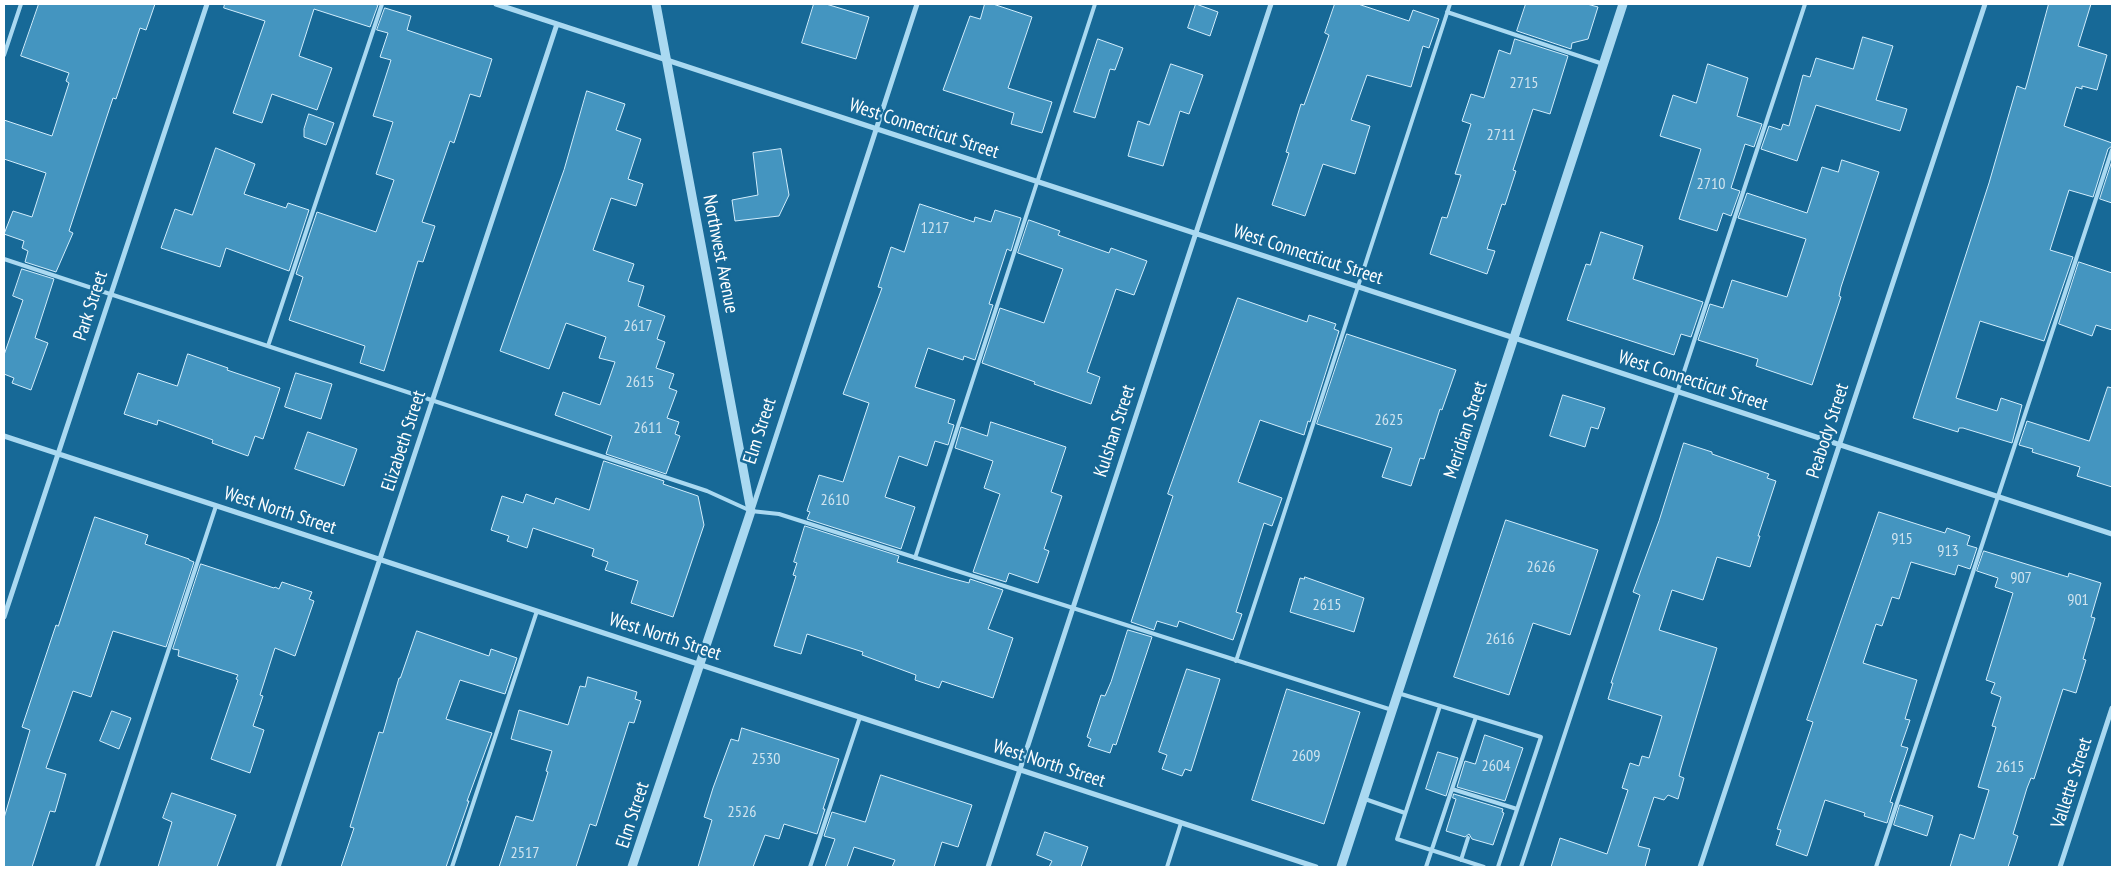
<!DOCTYPE html>
<html>
<head>
<meta charset="utf-8">
<style>
  body { margin:0 }
  #map { position:relative; width:2116px; height:871px; overflow:hidden; background:#176997; font-family:"PT Sans Narrow",sans-serif }
  canvas { display:block }
  .frame { position:absolute; inset:0; border:5px solid #fff; pointer-events:none }
</style>
</head>
<body>
<div id="map">
<canvas width="2116" height="871"></canvas>
<div class="frame"></div>
</div>
<script>
const g = document.querySelector('canvas').getContext('2d');
g.lineJoin = 'round';
function paint(path, color) { g.fillStyle = color; g.fill(path, 'evenodd'); }
function strokePath(path, color, width, dash) { g.strokeStyle = color; g.lineWidth = width; g.lineCap = dash ? 'butt' : 'round'; g.setLineDash(dash || []); g.stroke(path); }
function label(font, color, halo, rows, align = 'center') {
  g.font = font + ' "PT Sans Narrow",sans-serif'; g.lineWidth = 5; g.setLineDash([]); g.textBaseline = 'middle'; g.strokeStyle = halo; g.fillStyle = color; for (const [text, x, y, turn = 0] of rows) {
    g.save(); g.translate(x, y); g.rotate((+turn || 0) * Math.PI / 180); g.textAlign = isNaN(turn) ? turn : align; if (halo) g.strokeText(text, 0, 0); g.fillText(text, 0, 0); g.restore();
  }
}
const building = new Path2D(`
  M39,4H155L146,30L140,28L116,99L113,98L69,231L73,233L56,272L25,262L28,251L22,248L24,241L4,234L13,211L32,217L46,173L4,159V120L52,136L69,83L66,81L69,73L21,56Z
  M225,4H373L378,5L370,27L314,9L299,56L332,68L317,110L272,94L262,123L233,113L265,21L224,8Z
  M814,4H826L869,17L856,59L802,43Z
  M985,4H993L1032,17L1008,88L1052,102L1042,133L1011,124L1014,113L943,90L970,16L980,19Z
  M1196,4L1218,12L1210,36L1188,28Z
  M1335,4H1358L1409,21L1413,10L1439,19L1429,48L1423,46L1411,87L1367,75L1351,120L1370,126L1355,174L1323,164L1305,216L1272,205L1289,153L1286,152L1301,104L1304,105L1329,35L1325,33Z
  M1526,4H1587L1598,7L1588,39L1572,43L1571,49L1517,31Z
  M2049,4H2091L2078,46L2107,55L2097,90L2082,86V89L2076,87L2064,126L2112,143V146L2108,149L2093,197L2069,190L2050,250L2073,257L2044,341L1980,321L1956,398L1997,411L2001,398L2022,405L2012,443L1963,428H1959L1958,432L1913,418L1989,183L2017,86L2025,89Z
  M385,8L411,16L407,30L492,59L480,97L470,94L454,143L450,141L422,222L435,226L423,262L418,261L384,371L360,363L365,346L289,320L303,277L296,274L317,212L376,232L394,180L376,174L393,122L373,116L391,60L380,57L388,33L377,30Z
  M1863,37L1893,46L1876,100L1907,109L1900,131L1816,105L1797,161L1761,149L1769,126L1781,130L1783,124L1789,126L1803,75L1810,77L1816,58L1853,69Z
  M1098,39L1123,48L1115,70L1110,69L1095,118L1074,112Z
  M1515,39L1568,56L1550,114L1533,109L1513,170L1516,171L1505,205L1502,204L1487,249L1495,251L1487,274L1430,254L1442,217L1447,218L1461,175L1455,174L1471,124L1462,121L1471,94L1484,98L1499,50L1510,54Z
  M1171,64L1203,75L1189,114L1180,111L1163,166L1128,156L1138,121L1149,125Z
  M1708,64L1748,78L1737,116L1762,124L1754,147L1745,144L1731,188L1740,191L1731,216L1723,213L1717,231L1679,219L1701,149L1660,136L1673,95L1696,103Z
  M587,91L625,104L616,130L641,139L628,179L643,184L636,206L611,198L593,250L634,264L628,281L644,286L638,306L665,316L657,339L665,342L656,368L674,374L669,388L677,391L667,418L679,422L675,434L680,436L666,474L606,454L612,436L555,415L563,392L600,405L615,362L599,358L606,337L566,323L549,369L500,351L564,170Z
  M309,114L334,123L326,145L304,137V129Z
  M216,148L255,164L244,194L286,208L288,203L309,210L289,271L226,248L220,267L161,248L175,209L192,215Z
  M781,149L789,195L779,216L735,221L732,200L758,195L753,153Z
  M1842,160L1879,172L1841,287L1839,296L1841,297L1812,385L1756,366L1758,359L1698,340L1710,304L1723,308L1732,280L1787,297L1790,288L1806,239L1738,218L1747,193L1807,213L1822,167L1838,172Z
  M2112,161V203L2100,199Z
  M920,204L974,222L975,217L991,222L995,210L1021,218L1011,251L1007,249L989,304L993,305L975,360L964,356L963,360L928,348L915,387L955,400L948,423L954,425L948,445L935,441L927,466L899,456L885,497L915,507L901,549L807,519L810,512L807,511L819,475L843,482L869,403L843,394L882,288L878,287L891,247L904,252Z
  M1029,220L1060,231L1058,235L1109,253L1111,248L1147,261L1134,295L1116,289L1087,372L1100,377L1091,404L1034,384L1035,382L982,363L1000,308L1044,323L1063,269L1018,253Z
  M1601,232L1643,246L1633,279L1703,302L1691,337L1681,334L1674,355L1567,320L1586,264L1590,265Z
  M2079,262L2112,273V330L2096,325L2092,336L2059,324Z
  M22,269L54,279L35,338L48,343L31,390L12,383L14,378L4,374V355L23,300L13,296Z
  M1238,298L1307,322L1309,315L1336,324L1334,329L1339,331L1310,422L1308,421L1304,435L1260,420L1238,482L1282,498L1272,526L1264,523L1236,612L1242,614L1233,640L1179,621L1177,627L1157,621L1154,630L1131,622L1173,496L1168,494Z
  M1347,334L1456,370L1442,410L1440,409L1424,459L1420,458L1411,486L1382,477L1392,448L1317,424Z
  M188,354L228,368L227,370L280,388L263,439L255,436L248,456L212,443L213,440L158,420L157,425L124,414L138,373L177,386Z
  M296,373L332,384L321,419L285,407Z
  M2108,387L2112,388V487L2077,476L2080,467L2032,452L2033,449L2019,445L2027,421L2089,441Z
  M1563,395L1605,408L1598,429L1591,427L1585,447L1550,436Z
  M991,422L1066,447L1051,492L1062,496L1044,549L1049,551L1038,583L1009,573L1006,582L973,572L1000,494L984,488L993,461L955,448L961,427L987,436Z
  M308,432L357,449L344,486L295,469Z
  M1684,443L1712,452V454L1769,474L1767,478L1776,481L1758,536H1760L1750,567L1717,557L1703,600L1672,590L1659,630L1717,648L1681,768L1679,776L1684,778L1678,799L1668,795L1664,800L1654,797L1638,846L1650,849L1645,867H1551L1560,838L1607,854L1628,790L1622,788L1630,763L1639,766L1642,756L1649,758L1662,716L1608,699L1613,683H1611L1640,595L1633,592L1659,521Z
  M604,461L664,481L663,484L698,496L704,525L673,617L631,603L638,581L605,570L608,562L592,556L594,549L533,528L527,548L507,541L509,536L491,530L502,496L523,503L526,494L554,504L556,498L589,510Z
  M1879,512L1945,533L1947,528L1970,536L1967,545L1977,548L1970,569L1958,565L1955,575L1911,562L1899,599L1892,597L1882,626L1876,624L1863,663L1917,680L1905,719L1910,720L1901,746L1908,748L1890,802L1893,803L1887,823L1864,816L1865,813L1825,800L1807,856L1776,845L1781,830L1777,829L1813,722L1807,720Z
  M95,517L148,535L145,544L189,559V560L194,562L166,647L113,631L91,697L73,691L46,768L66,774L55,812L50,811L32,867H4V818L30,730L22,727L56,625L58,626Z
  M1506,520L1598,550L1570,635L1533,623L1509,695L1454,677Z
  M805,526L899,556L897,562L950,578L969,583L970,579L1003,590L988,629L1013,638L993,698L942,681L939,688L915,680L916,675L862,655L863,652L807,634L801,654L774,646L796,576L793,575L797,563L794,562Z
  M1984,551L2068,577L2069,573L2101,583L2091,617L2095,618L2083,659L2086,660L2076,693L2063,689L2034,779L2031,778L2027,788L2013,834L2018,836L2008,867H1950L1960,834L1974,839L1989,790L1978,787L1996,727L1992,726L2001,697L1991,693L1995,683L1986,680L2013,593L1995,587L1998,578L1977,571Z
  M201,564L274,588L275,587L279,589L282,582L312,592L309,599L314,601L295,656L275,648L260,695L263,696L253,726L264,730L250,773L211,759L238,680L236,679L238,675L178,656L179,650L173,649Z
  M1305,577L1364,598L1354,632L1290,612L1300,578L1304,579Z
  M1128,630L1152,637L1116,745L1113,744L1110,753L1088,746L1091,739L1087,737L1101,695L1105,696L1111,682Z
  M417,631L489,656L491,649L517,658L505,694L460,680L446,719L492,733L467,801H469L446,867H341L354,828L350,827L379,732L383,733L399,678H400Z
  M1187,669L1220,679L1191,771L1185,769L1182,776L1162,769L1167,755L1159,752Z
  M588,677L637,692L635,699L641,701L634,723L629,722L596,826L590,824L576,867H499L516,816L533,821L548,772L546,771L552,751L511,739L519,710L568,725L580,686L585,687Z
  M1287,689L1360,712L1324,824L1252,800Z
  M112,711L131,718L119,749L100,741Z
  M742,728L839,759L823,809H825L817,834L784,824L779,839L765,835L753,867H698L712,820L704,817L713,788L731,739L738,741Z
  M1485,735L1523,748L1505,801L1457,787L1465,761L1475,764Z
  M1438,752L1458,758L1446,796L1426,789Z
  M881,775L972,805L958,847L942,842L934,867H892L895,860L854,847L847,867H825L835,839L824,836L832,812L865,822Z
  M172,793L236,815L217,867H158L172,822L163,818Z
  M1454,794L1503,809L1502,812L1504,813L1493,845L1472,839L1469,834L1465,837L1446,831L1456,799L1453,798Z
  M1900,805L1933,816L1927,836L1894,825Z
  M1045,832L1088,847L1081,867H1049L1052,861L1037,855Z`);
paint(building, '#4495c0');
strokePath(building, '#d2edfc', 1);
strokePath(new Path2D(`
  M1447,12L1603,64
  M4,55L21,4
  M4,259L707,491L751,511L779,514L1392,710
  M268,346L382,4
  M915,558L1095,4
  M1236,661L1450,4
  M1398,693L1541,737L1498,867
  M1440,706L1397,839L1484,867
  M1452,789L1517,809
  M1365,799L1405,813
  M1461,860L1468,838
  M97,867L216,506
  M452,867L537,611
  M810,867L860,717
  M1167,867L1181,823
  M1426,867L1476,717
  M1521,867L1805,4
  M1876,867L2112,150`), '#aad9f1', 4);
strokePath(new Path2D(`
  M496,4L2112,534
  M4,436L1316,867
  M753,507L917,4
  M4,617L207,4
  M278,867L557,24
  M988,867L1271,4
  M1700,867L1985,4
  M2060,867L2112,708`), '#aad9f1', 5);
strokePath(new Path2D(`
  M632,867L751,511L656,4
  M1341,867L1623,4`), '#aad9f1', 9);
label('16px', '#d0e4ef', null, [
  ["2715",1524,83],
  ["2711",1501,135],
  ["2710",1711,184],
  ["1217",935,228],
  ["2617",638,326],
  ["2615",640,382],
  ["2625",1389,420],
  ["2611",648,428],
  ["2610",835,500],
  ["915",1902,539],
  ["913",1948,551],
  ["2626",1541,567],
  ["907",2021,578],
  ["901",2078,600],
  ["2615",1327,605],
  ["2616",1500,639],
  ["2609",1306,756],
  ["2530",766,759],
  ["2604",1496,766],
  ["2615",2010,767],
  ["2526",742,812],
  ["2517",525,853]
]);
label('19px', '#fff', '#176997', [
  ["West Connecticut Street",924,129,18],
  ["Northwest Avenue",720,254,79],
  ["West Connecticut Street",1308,255,18],
  ["Park Street",91,306,-72],
  ["West Connecticut Street",1693,381,18],
  ["Meridian Street",1466,430,-72],
  ["Elm Street",760,431,-72],
  ["Kulshan Street",1115,431,-72],
  ["Peabody Street",1828,431,-72],
  ["Elizabeth Street",404,441,-72],
  ["West North Street",280,511,18],
  ["West North Street",665,637,18],
  ["West North Street",1049,764,18],
  ["Vallette Street",2072,783,-72],
  ["Elm Street",633,815,-72]
]);
</script>
</body>
</html>
